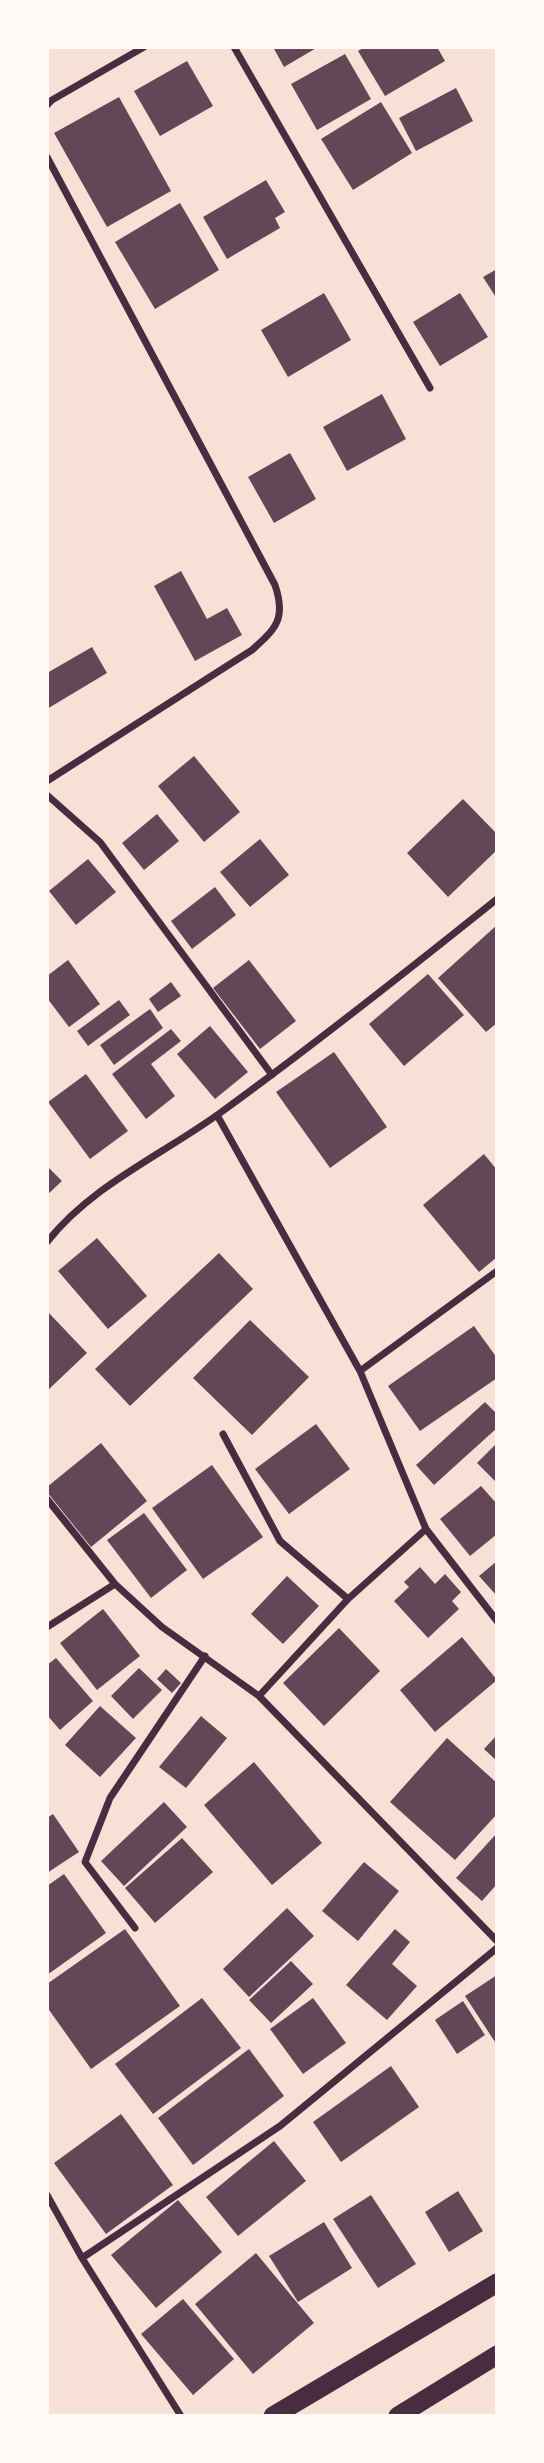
<!DOCTYPE html>
<html>
<head>
<meta charset="utf-8">
<style>
  body { margin:0 }
  #map { position:relative; width:544px; height:2463px; overflow:hidden; background:#f7e1d7; font-family:Bitter,serif }
  canvas { display:block }
  .frame { position:absolute; inset:0; border:49px solid #fffaf5; pointer-events:none }
</style>
</head>
<body>
<div id="map">
<canvas width="544" height="2463"></canvas>
<div class="frame"></div>
</div>
<script>
const g = document.querySelector('canvas').getContext('2d');
g.lineJoin = 'round';
function paint(path, color) { g.fillStyle = color; g.fill(path, 'evenodd'); }
function strokePath(path, color, width, dash) { g.strokeStyle = color; g.lineWidth = width; g.lineCap = dash ? 'butt' : 'round'; g.setLineDash(dash || []); g.stroke(path); }
paint(new Path2D(`
  M273,47H318L284,67Z
  M365,47H437L445,61L385,96L358,51Z
  M345,54L371,99L317,130L291,84Z
  M187,61L213,106L160,136L134,91Z
  M456,88L473,121L416,151L399,118Z
  M119,97L171,191L107,227L54,133Z
  M381,102L412,153L353,190L321,139Z
  M266,180L285,212L275,218L280,228L227,259L203,217Z
  M180,203L219,270L155,309L115,242Z
  M497,269V299L483,277Z
  M324,293L351,340L288,377L261,330Z
  M460,293L488,337L440,366L413,322Z
  M382,394L406,439L347,471L323,427Z
  M290,453L316,499L274,523L248,477Z
  M181,571L207,619L227,608L242,635L195,661L154,586Z
  M92,647L107,673L47,709V673Z
  M194,756L240,812L204,842L158,786Z
  M463,799L497,834V850L448,897L407,853Z
  M157,814L179,841L144,870L122,843Z
  M260,839L289,875L250,907L220,872Z
  M88,859L116,892L76,925L49,891Z
  M215,887L236,915L192,949L171,921Z
  M497,925V1023L486,1032L438,978Z
  M68,960L100,1004L69,1027L47,998V976Z
  M249,960L296,1021L260,1049L213,988Z
  M428,974L464,1015L404,1066L369,1024Z
  M171,982L181,996L158,1012L149,999Z
  M119,1000L130,1015L88,1046L77,1031Z
  M150,1009L163,1028L114,1065L100,1045Z
  M210,1026L248,1072L215,1099L177,1054Z
  M171,1029L181,1041L151,1064L175,1096L146,1119L112,1074Z
  M334,1052L387,1127L330,1168L276,1092Z
  M86,1074L128,1131L90,1159L48,1102Z
  M484,1154L497,1170V1257L479,1272L423,1205Z
  M47,1166L62,1181L47,1195Z
  M97,1238L147,1296L108,1329L58,1271Z
  M219,1253L253,1289L130,1406L95,1369Z
  M47,1311L87,1353L47,1391Z
  M250,1320L309,1377L252,1435L193,1378Z
  M474,1326L497,1358V1378L420,1431L388,1386Z
  M485,1402L497,1414V1428L434,1485L416,1465Z
  M316,1424L350,1469L289,1514L255,1469Z
  M101,1443L147,1501L91,1547L47,1492V1487Z
  M497,1443V1483L477,1463Z
  M212,1465L263,1537L203,1579L152,1508Z
  M481,1486L497,1504V1534L470,1556L440,1519Z
  M144,1513L187,1570L151,1598L107,1540Z
  M497,1561V1596L479,1576Z
  M420,1567L435,1584L445,1574L461,1592L452,1601L459,1609L428,1638L394,1601L409,1587L404,1582Z
  M287,1576L319,1606L283,1644L251,1614Z
  M103,1609L140,1656L97,1690L60,1643Z
  M339,1628L380,1671L324,1726L283,1683Z
  M462,1637L497,1680L435,1732L400,1690Z
  M56,1658L93,1701L60,1730L47,1715V1665Z
  M139,1668L162,1690L133,1719L111,1696Z
  M166,1669L181,1683L172,1693L157,1679Z
  M100,1706L136,1738L100,1777L65,1745Z
  M201,1716L227,1738L186,1788L159,1767Z
  M497,1735V1761L484,1749Z
  M447,1738L497,1783V1814L455,1860L390,1802Z
  M254,1762L322,1843L272,1885L204,1805Z
  M164,1802L187,1827L124,1886L101,1861Z
  M53,1814L79,1852L47,1873V1818Z
  M497,1833V1884L482,1901L456,1878Z
  M182,1838L213,1872L155,1923L125,1888Z
  M364,1862L399,1891L358,1941L322,1911Z
  M64,1874L106,1933L47,1975V1886Z
  M287,1908L314,1936L249,1997L223,1969Z
  M125,1929L180,2006L91,2069L47,2007V1984Z
  M395,1929L410,1942L392,1964L417,1986L387,2020L346,1985Z
  M291,1961L313,1984L271,2023L249,2000Z
  M497,1975V2041L495,2042L465,1996Z
  M202,1998L241,2048L153,2114L115,2064Z
  M313,1998L346,2043L303,2074L270,2029Z
  M463,2001L485,2035L457,2054L435,2020Z
  M249,2049L284,2096L193,2165L158,2118Z
  M391,2066L419,2107L341,2162L313,2122Z
  M121,2114L173,2185L106,2234L54,2163Z
  M274,2141L306,2181L238,2236L206,2197Z
  M458,2191L483,2231L449,2252L425,2212Z
  M371,2195L416,2264L378,2288L333,2219Z
  M178,2200L222,2252L156,2308L111,2255Z
  M324,2222L352,2268L298,2302L269,2256Z
  M256,2253L314,2323L253,2374L195,2304Z
  M183,2299L234,2359L193,2395L141,2334Z`), '#644757');
strokePath(new Path2D(`
  M234,47L430,388
  M47,105L52,100L144,47
  M47,157L275,585C286,618 277,628 252,650L47,781
  M47,795L100,842L272,1075
  M217,1115L360,1371L426,1529L497,1621
  M47,1242C92,1185 162,1155 220,1113C315,1044 406,972 497,899
  M360,1371L497,1271
  M223,1434L280,1541L348,1599
  M47,1499L115,1584L162,1627L259,1696L497,1941
  M47,1627L115,1584
  M259,1696L348,1599L426,1529
  M135,1928L85,1862L110,1798L205,1656
  M47,2195L82,2258L181,2416
  M82,2258L280,2126L497,1948`), '#4a2c40', 7);
strokePath(new Path2D(`
  M273,2416L497,2283
  M398,2416L497,2355`), '#4a2c40', 19);
</script>
</body>
</html>
